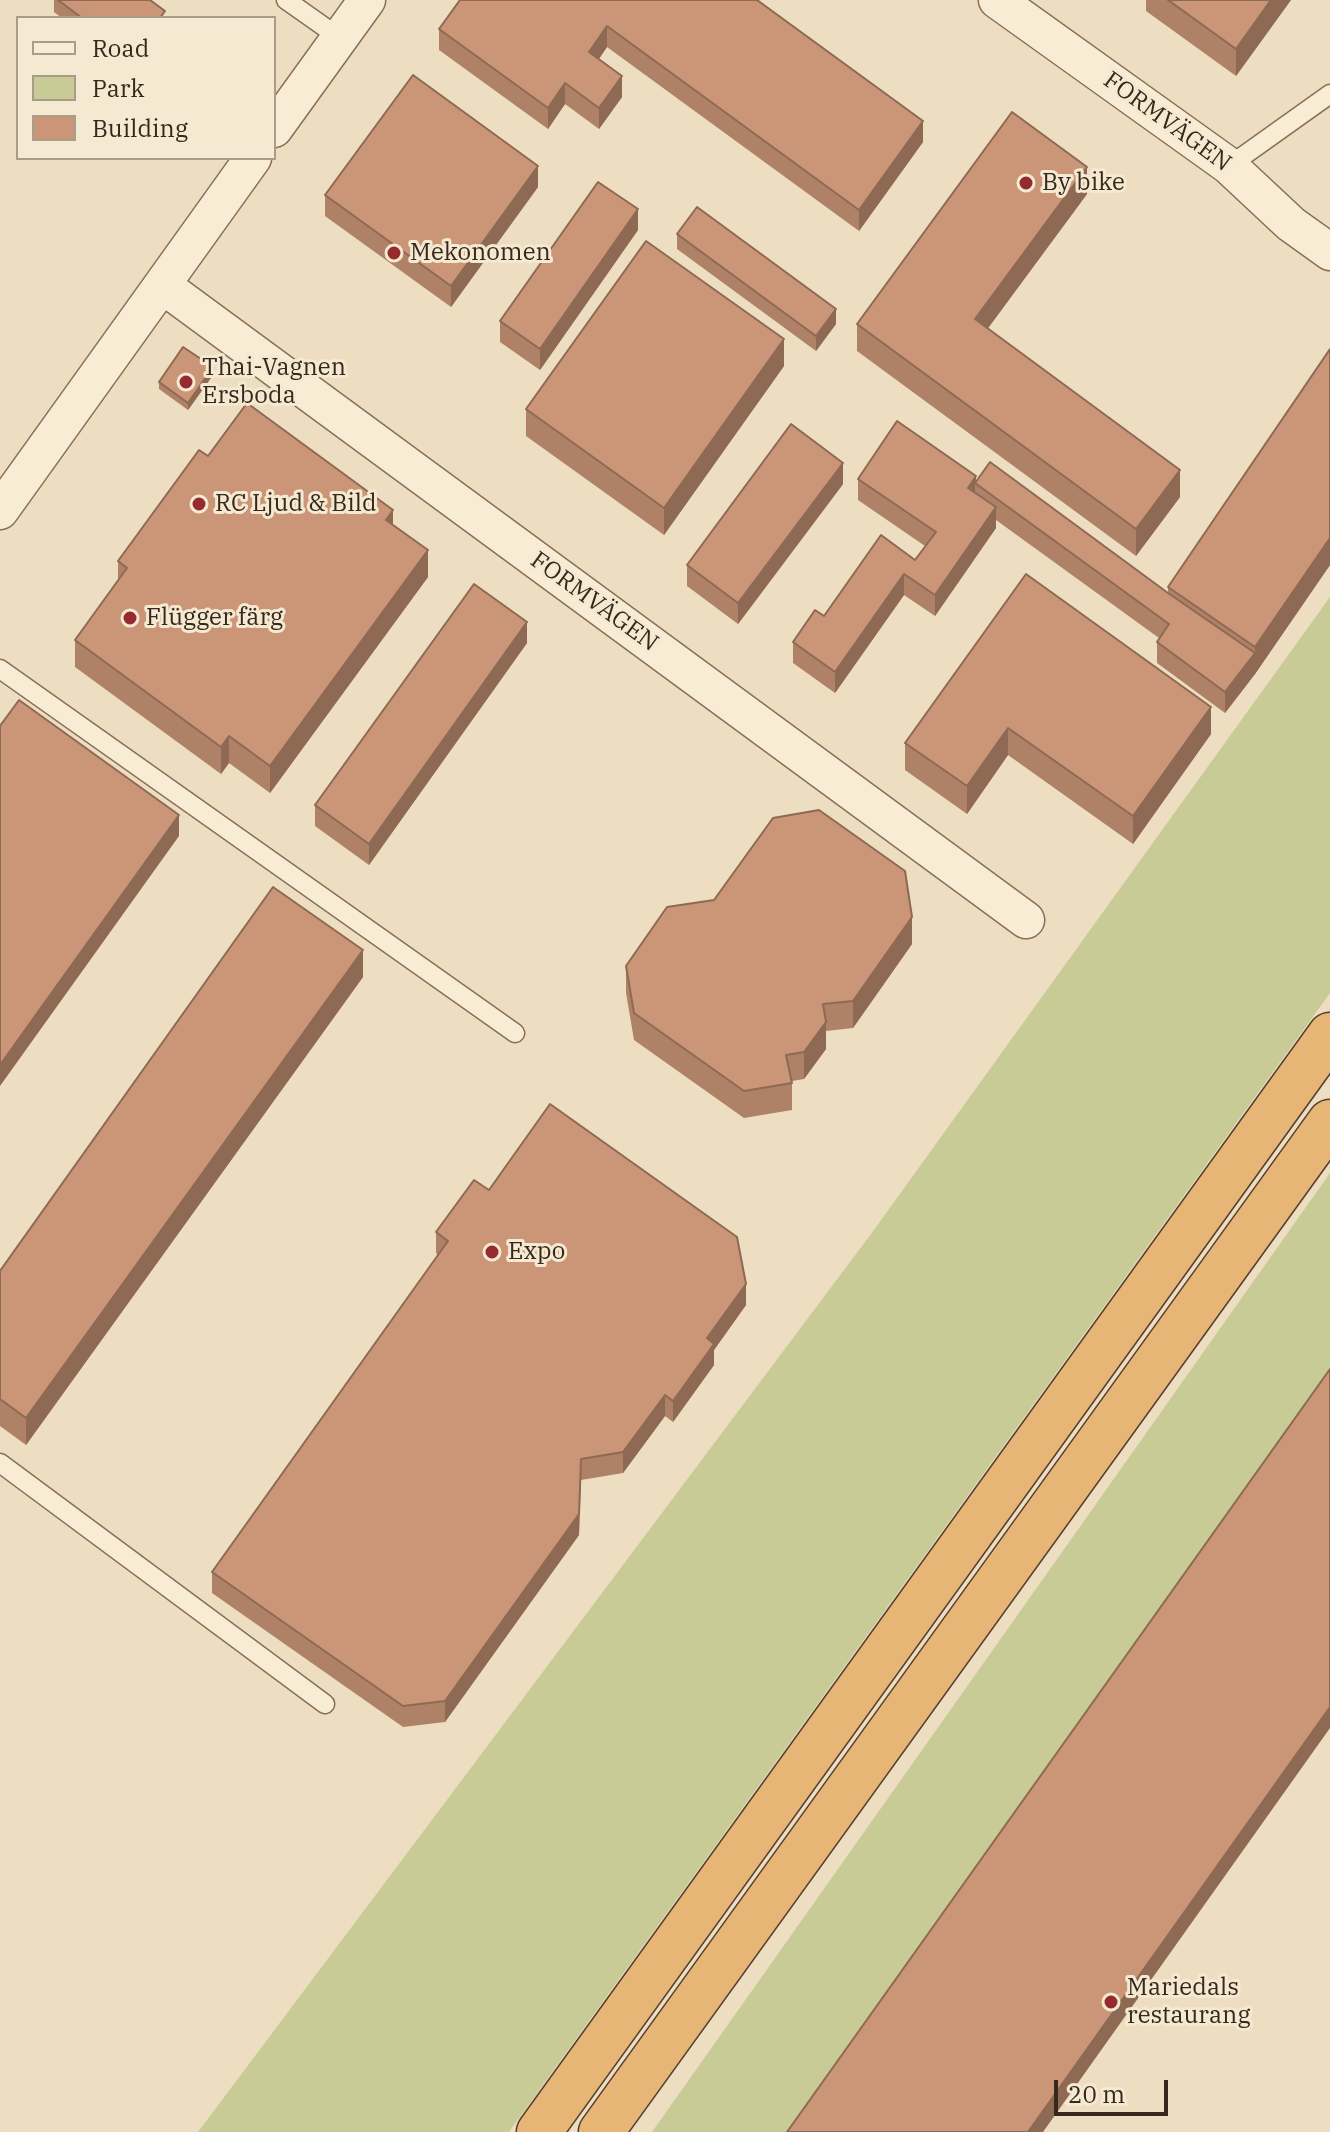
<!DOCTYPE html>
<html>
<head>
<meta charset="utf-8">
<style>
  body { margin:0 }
  #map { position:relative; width:1330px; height:2132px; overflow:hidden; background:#eddec2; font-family:"IBM Plex Serif",serif }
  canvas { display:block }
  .legend { position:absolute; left:16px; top:16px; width:260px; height:144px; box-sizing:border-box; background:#f5e9d1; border:2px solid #a99c89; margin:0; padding:10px 14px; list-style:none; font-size:24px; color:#37281d }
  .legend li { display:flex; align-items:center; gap:16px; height:40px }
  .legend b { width:40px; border:2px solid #a99c89 }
  .scale { position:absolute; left:1054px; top:2080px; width:114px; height:36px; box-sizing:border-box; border:4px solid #37281d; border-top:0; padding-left:10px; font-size:24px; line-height:28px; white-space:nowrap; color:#37281d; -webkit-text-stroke:6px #f5e9d1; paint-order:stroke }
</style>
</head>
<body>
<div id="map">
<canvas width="1330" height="2132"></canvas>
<ul class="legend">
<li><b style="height:10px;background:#f8ecd5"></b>Road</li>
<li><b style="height:22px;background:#c8cb96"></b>Park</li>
<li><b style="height:22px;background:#cb9678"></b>Building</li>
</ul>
<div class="scale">20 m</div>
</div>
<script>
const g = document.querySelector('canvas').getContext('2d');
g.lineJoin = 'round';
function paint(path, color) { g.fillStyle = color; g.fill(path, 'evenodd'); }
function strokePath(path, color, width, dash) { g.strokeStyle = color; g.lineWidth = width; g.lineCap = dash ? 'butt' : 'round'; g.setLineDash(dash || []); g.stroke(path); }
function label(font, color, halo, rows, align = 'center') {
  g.font = font + ' "IBM Plex Serif",serif'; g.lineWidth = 6; g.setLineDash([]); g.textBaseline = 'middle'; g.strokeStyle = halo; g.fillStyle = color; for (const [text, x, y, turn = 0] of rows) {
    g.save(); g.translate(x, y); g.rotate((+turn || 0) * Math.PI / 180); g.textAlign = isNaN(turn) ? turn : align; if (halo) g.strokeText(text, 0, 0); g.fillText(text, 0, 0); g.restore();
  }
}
paint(new Path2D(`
  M1330,597V993L509,2132H198L871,1234Z
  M1330,1173V1397L806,2132H652Z`), '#c8cb96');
const service = new Path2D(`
  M286,0L340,38
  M1229,166L1330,94
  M0,669L515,1033
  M0,1463L325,1704`);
const minor = new Path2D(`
  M997,0L1229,166L1291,224L1330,252
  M274,129L367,0
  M162,285L1026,920
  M0,511L253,158`);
const trunk = new Path2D(`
  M539,2132L1330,1035
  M601,2132L1330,1122`);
strokePath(service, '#876f59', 21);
strokePath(minor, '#876f59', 39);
strokePath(trunk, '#553e2e', 47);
strokePath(service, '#f8ecd5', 18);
strokePath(minor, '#f8ecd5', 36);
strokePath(trunk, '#e7b576', 44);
paint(new Path2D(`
  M54,0H150L165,18H62L54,12Z
  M757,0L923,142L859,231L607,47L599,59L622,97L599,129L565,104L548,129L439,50V29Z
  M1146,0H1291L1236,76L1146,11Z
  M538,187L451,307L325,216V195Z
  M1087,194L987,329L1180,497L1136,556L857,351V324Z
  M638,230L540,370L500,342V321Z
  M677,234L836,324L816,351L677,249Z
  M1330,349V565L1255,674L1225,713L1157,663V642L1159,638L996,520V528L935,616L904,595L835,693L793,663V642L824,616L915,560L925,546L858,500V479L976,481L1168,593V587Z
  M784,366L664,535L526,436V409Z
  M213,375L188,410L159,389V382Z
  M208,456L393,525L428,577L270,793L229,763L221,774L75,667V640L118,581V561Z
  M843,484L738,624L687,586V565Z
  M1026,574L1211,734L1133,844L1008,755L967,814L905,770V743Z
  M527,643L369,865L315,826V805Z
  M912,944L853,1028L826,1031V1049L804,1079L792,1081V1110L744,1118L634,1040L626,993V966Z
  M363,977L26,1445L0,1426V1271Z
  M489,1190L746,1305L714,1350V1365L673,1422L665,1416L623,1473L581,1480L579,1535L445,1722L403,1727L212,1593V1572L438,1255L436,1253V1232Z`), '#af8167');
paint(new Path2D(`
  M1271,0H1291L1236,76V49Z
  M607,26V47L589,73V52Z
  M622,76V97L599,129V108Z
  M565,83V104L548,129V108Z
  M923,121V142L859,231V210Z
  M538,166V187L451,307V286Z
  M1087,167V194L975,346V319Z
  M638,209V230L540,370V349Z
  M836,309V324L816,351V336Z
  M784,339V366L664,535V508Z
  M213,367V375L188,410V403Z
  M843,463V484L738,624V603Z
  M1180,470V497L1136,556V529Z
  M976,476V484L975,483V499L968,488Z
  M996,507V528L935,616V595Z
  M393,510V537L386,520Z
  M1330,538V565L1255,674L1225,713V692L1255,653V647Z
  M428,550V577L270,793V766Z
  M904,574V595L835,693V672Z
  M527,622V643L369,865V844Z
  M1211,707V734L1133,844V816Z
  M1008,728V755L967,814V786Z
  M229,736V763L221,774V747Z
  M179,815V836L0,1086V1065Z
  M912,917V944L853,1028V1001Z
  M363,950V977L26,1445V1418Z
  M826,1022V1049L804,1079V1052Z
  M746,1284V1305L714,1350V1365L673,1422V1401L707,1338Z
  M665,1395V1416L623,1473V1452Z
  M581,1459L579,1535L445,1722V1701Z
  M1330,1707V1728L1043,2132H1028Z`), '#8e6954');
const building = new Path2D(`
  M58,0H150L165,11L160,18H82Z
  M460,0H757L923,121L859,210L607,26L589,52L622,76L599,108L565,83L548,108L439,29Z
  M1168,0H1271L1236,49Z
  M413,75L538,166L451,286L325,195Z
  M1012,112L1087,167L975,319L1180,470L1136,529L857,324Z
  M598,182L638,209L540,349L500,321Z
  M697,207L836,309L816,336L677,234Z
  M646,241L784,339L664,508L526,409Z
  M183,347L213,367L188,403L159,382Z
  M1330,349V538L1255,647L1168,587Z
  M247,403L393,510L386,520L428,550L270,766L229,736L221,747L75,640L127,568L118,561L199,450L208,456Z
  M897,421L976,476L968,488L996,507L935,595L904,574L835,672L793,642L815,610L824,616L881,535L915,560L936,532L858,479Z
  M791,424L843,463L738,603L687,565Z
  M990,462L1168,593L1255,653L1225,692L1157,642L1169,624L975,483Z
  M1026,574L1211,707L1133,816L1008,728L967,786L905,743Z
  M474,584L527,622L369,844L315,805Z
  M19,700L179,815L0,1065V726Z
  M819,810L905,871L912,917L853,1001L823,1004L826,1022L804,1052L786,1055L792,1083L744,1091L634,1013L626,966L667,907L714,900L773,818Z
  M273,887L363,950L26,1418L0,1399V1271Z
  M550,1104L737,1237L746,1284L707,1338L714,1344L673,1401L665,1395L623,1452L581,1459L579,1514L445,1701L403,1706L212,1572L448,1241L436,1232L474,1180L489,1190Z
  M1330,1369V1707L1028,2132H787Z`);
paint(building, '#cb9678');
strokePath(building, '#8e6954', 2);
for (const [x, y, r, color] of [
  [1026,183,8,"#952a30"],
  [394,253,8,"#952a30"],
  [186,382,8,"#952a30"],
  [199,504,8,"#952a30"],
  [130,618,8,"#952a30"],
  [492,1252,8,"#952a30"],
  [1111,2002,8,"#952a30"]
]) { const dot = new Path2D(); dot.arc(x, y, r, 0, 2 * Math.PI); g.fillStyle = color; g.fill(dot); strokePath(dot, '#f5e9d1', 3); }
label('24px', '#37281d', '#f5e9d1', [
  ["FORMVÄGEN",1167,122,36],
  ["FORMVÄGEN",594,602,36]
]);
label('24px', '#37281d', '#f5e9d1', [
  ["By bike",1042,183],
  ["Mekonomen",410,253],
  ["Thai-Vagnen",202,368],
  ["Ersboda",202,396],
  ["RC Ljud & Bild",215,504],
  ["Flügger färg",146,618],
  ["Expo",508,1252],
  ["Mariedals",1127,1988],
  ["restaurang",1127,2016]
], 'left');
</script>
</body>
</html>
